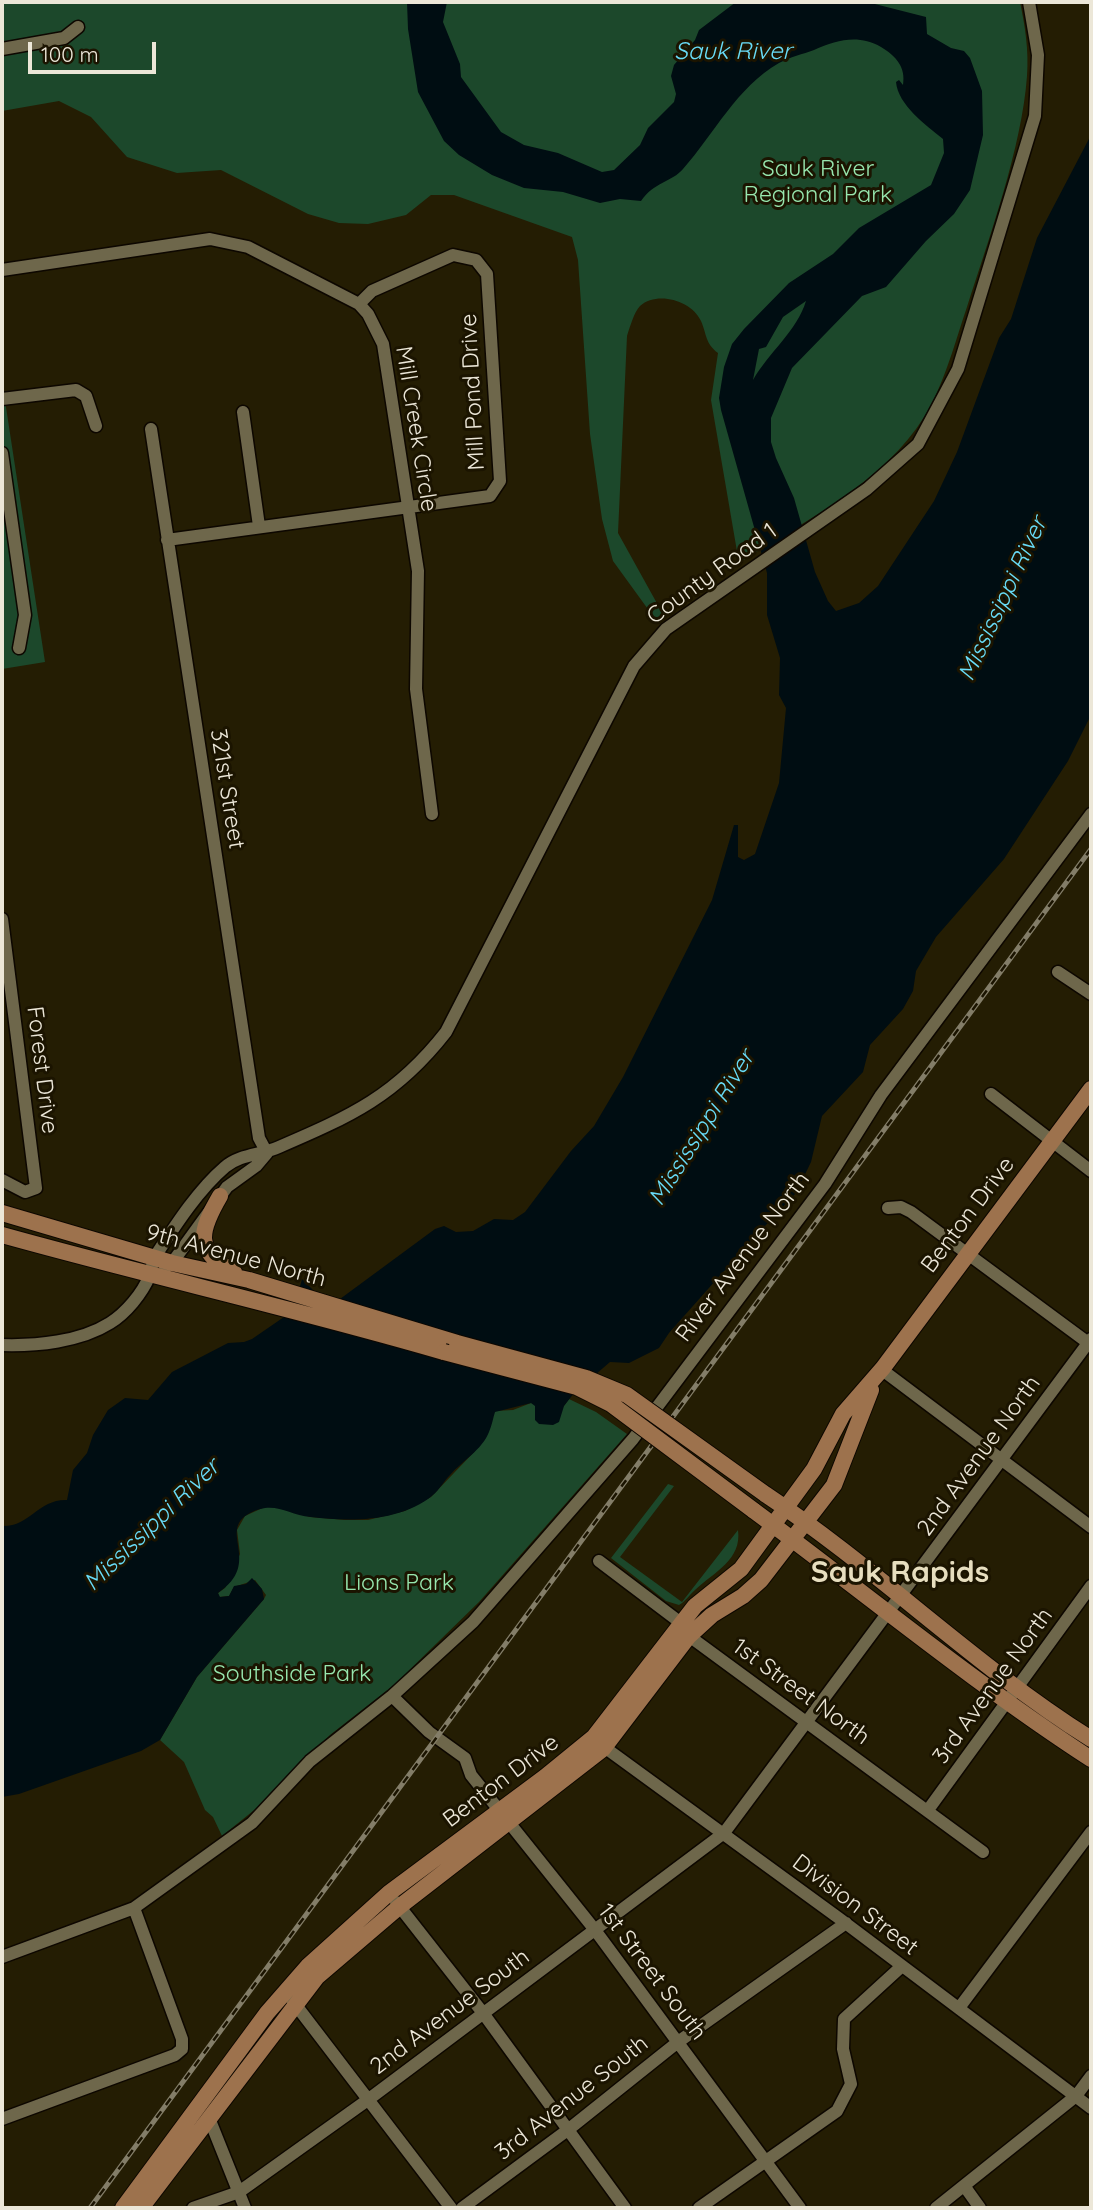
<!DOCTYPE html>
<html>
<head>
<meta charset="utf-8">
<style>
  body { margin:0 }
  #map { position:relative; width:1093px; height:2210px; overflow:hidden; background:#241d03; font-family:Quicksand,sans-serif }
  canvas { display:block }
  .frame { position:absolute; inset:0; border:4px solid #ece7d8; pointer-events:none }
  .scale { position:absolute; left:28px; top:42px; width:128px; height:32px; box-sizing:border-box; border:4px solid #ece7d8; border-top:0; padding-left:9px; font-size:21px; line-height:24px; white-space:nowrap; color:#ece7d8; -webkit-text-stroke:5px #1b1400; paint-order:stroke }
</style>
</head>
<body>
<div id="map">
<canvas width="1093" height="2210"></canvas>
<div class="frame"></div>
<div class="scale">100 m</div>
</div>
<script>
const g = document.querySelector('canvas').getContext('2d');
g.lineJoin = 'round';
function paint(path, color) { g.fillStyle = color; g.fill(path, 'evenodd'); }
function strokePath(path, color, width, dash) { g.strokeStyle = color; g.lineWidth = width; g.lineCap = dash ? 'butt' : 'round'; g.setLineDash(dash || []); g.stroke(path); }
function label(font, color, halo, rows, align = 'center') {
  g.font = font + ' Quicksand,sans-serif'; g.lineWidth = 6; g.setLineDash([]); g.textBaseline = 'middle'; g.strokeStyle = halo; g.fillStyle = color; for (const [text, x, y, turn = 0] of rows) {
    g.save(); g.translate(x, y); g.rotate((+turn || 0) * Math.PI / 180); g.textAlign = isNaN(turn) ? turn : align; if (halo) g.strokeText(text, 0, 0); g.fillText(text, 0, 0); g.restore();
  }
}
paint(new Path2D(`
  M2,2H1020C1025,26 1029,50 1027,76C1022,147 989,238 967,307C953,348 942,394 916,429C872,489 799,524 739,563L711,400L718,353C705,343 707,335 701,321C691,300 657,291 640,306C634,312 630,327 627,336L618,533L664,616L658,623L613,561L602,519L590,434L578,260L572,237L454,195H431L406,215L368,224L339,223L308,214L221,170L177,173L127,157L91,117L59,101L2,111Z
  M2,381L45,662L2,669Z
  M569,1399L596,1412L627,1434L479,1602L394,1685L330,1735L258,1807L222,1836L213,1817L205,1810L184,1762L160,1740L197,1677L264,1599L266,1595L255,1580L234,1587L229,1596L219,1597L218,1593L225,1588L240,1554L237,1530L245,1516L269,1505L310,1517L345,1520H368L405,1511L431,1497L475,1451L495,1411L513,1410L531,1403L563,1407Z
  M668,1484L674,1486L620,1557L682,1602L738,1530C742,1560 714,1572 695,1590C689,1595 686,1601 679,1605L666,1601L611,1558Z`), '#1c482b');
paint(new Path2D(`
  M407,2H447L443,22L460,64L461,77L501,132L524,145L558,153L602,172L614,170L640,145L648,128L674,102L676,94L671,76L674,65L695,40L699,30L736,2H867L926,17L927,34L951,48L964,51L970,58L982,91L983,135L970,190L954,214L926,241L886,287L862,296L792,368L771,418V442L776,458L794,498L815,572L828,601L836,611L859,603L878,586L934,501L957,452L999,338L1011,319L1037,238L1091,135V715L1068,761L1004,859L936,937L916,971L913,991L903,1009L870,1045L863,1072L822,1116L811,1162L796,1193L749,1243L737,1263L724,1271L669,1333L659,1348L629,1363L610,1362L574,1393L564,1406L559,1422L553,1425L539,1424L535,1420V1406L531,1403L495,1412C493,1418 492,1425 489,1432C482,1450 462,1461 450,1475C444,1481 440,1489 433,1495C401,1522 350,1522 311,1517C287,1515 275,1500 250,1513C216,1531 264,1562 218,1593L220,1597L229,1596L234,1586L246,1584L252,1578L262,1589L264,1599L197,1677L160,1740L141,1751L19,1794L2,1797V1526C30,1527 38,1499 67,1500L73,1470L87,1453L93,1435L108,1410L125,1398L148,1400L172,1372L228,1343L244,1342L252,1339L284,1317L297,1298L302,1279L315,1292L340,1299L435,1229L444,1226L456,1232L473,1231L494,1219L513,1220L525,1212L571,1151L594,1126L623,1077L712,900L734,825H738V857L744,860L755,854L779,783L786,708L779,695L780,658L767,615V573L721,410L719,398L724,367L732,344L744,329L789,283L833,254L859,228L931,185L944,153L943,139C926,125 898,105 896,82L899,80L903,85C906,67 896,56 881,47C858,34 837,40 814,50C803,54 790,57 779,63C737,87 714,134 683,169C672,182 654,182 641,201L620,199L600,203L563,192L524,188L492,175L459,155L444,141L418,92L408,29ZM806,301C797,331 769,352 753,380L759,349L766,347L783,317Z`), '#000d12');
const minor = new Path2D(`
  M2,49L64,38L78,27
  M2,270L210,239L248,247L359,304L368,314L383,344L418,571L416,689L432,814
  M2,399L76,390L86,396L96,426
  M243,412L259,526
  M151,429L259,1138L267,1153
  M2,453L25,615L19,648
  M167,540L490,496L500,481L487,274L476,260L453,255L372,291L359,304
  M2,919L36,1188L25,1192L2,1180
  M1058,972L1091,994
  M991,1094L1091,1171
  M888,1208L901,1207L911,1212L1091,1345
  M165,1267L172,1263L227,1187L256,1166L267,1153
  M2,1345C36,1346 80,1342 110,1323C126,1313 142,1294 150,1275C152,1268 152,1261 156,1255C175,1226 198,1190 225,1167C240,1154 261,1155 279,1147C351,1116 396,1096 446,1032L634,666L666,629L867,489L918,444L958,369L1035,116L1038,55L1029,2
  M881,1369L1091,1527
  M599,1561L681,1623L689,1636L983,1852
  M392,1696L429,1732L465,1758L471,1775L595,1930L800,2208
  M600,1744L840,1919L1091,2108
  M928,1810L1091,1586
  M396,1902L483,2013L625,2208
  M2,1957L134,1908L252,1823L310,1761L392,1696L473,1622L633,1439L825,1184L881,1095L1091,814
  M292,2000L451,2208
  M959,2008L1091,1832
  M209,2118L245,2208
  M2,2119L175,2055L182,2049V2039L134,1908
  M965,2187L980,2208
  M193,2208L239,2192L369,2099L724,1833L1091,1339
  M462,2208L569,2129L678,2042L846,1923
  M699,2208L837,2111L851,2084L843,2049L844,2019L902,1966
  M936,2208L1076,2096L1091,2076`);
const major = new Path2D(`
  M220,1196C199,1232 194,1251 234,1272
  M2,1213L172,1263L249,1280L457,1343
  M2,1235C149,1276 297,1309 444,1352
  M765,1494C879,1570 976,1667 1091,1739
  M753,1510C865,1593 974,1683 1091,1759
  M123,2208L267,2013L308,1966L389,1893L545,1777L594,1737L695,1606L741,1569L814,1469L843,1414L883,1368L1091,1089
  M141,2208L317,1977L399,1907L603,1749L689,1636L712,1615L743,1596L761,1580L834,1485L871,1390`);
strokePath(minor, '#0d0700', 15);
strokePath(major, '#0d0700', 18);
strokePath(minor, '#6e674b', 12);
strokePath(major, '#9d724d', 16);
const rail = new Path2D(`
  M90,2208L1091,849`);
strokePath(rail, '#837d68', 5);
strokePath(rail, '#1b1400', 2.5, [8]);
const majorBridge = new Path2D(`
  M457,1343L586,1378L627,1395L765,1494
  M444,1352L577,1387L611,1404L753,1510`);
strokePath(majorBridge, '#0d0700', 18, []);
strokePath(majorBridge, '#9d724d', 16);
label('23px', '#97e7ae', '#1b1400', [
  ["Sauk River",818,169],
  ["Regional Park",818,195],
  ["Lions Park",399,1583],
  ["Southside Park",292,1674]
]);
label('23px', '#ece7d8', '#1b1400', [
  ["Mill Pond Drive",473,392,-93],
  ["Mill Creek Circle",416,429,81],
  ["County Road 1",712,574,-36],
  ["321st Street",227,789,81],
  ["Forest Drive",42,1070,83],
  ["Benton Drive",968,1215,-53],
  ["9th Avenue North",236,1256,15],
  ["River Avenue North",743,1257,-53],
  ["2nd Avenue North",979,1456,-54],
  ["3rd Avenue North",993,1686,-54],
  ["1st Street North",801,1692,36],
  ["Benton Drive",501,1781,-37],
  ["Division Street",855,1905,37],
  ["1st Street South",652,1972,53],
  ["2nd Avenue South",450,2012,-37],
  ["3rd Avenue South",572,2098,-38]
]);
label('italic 24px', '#68dcf7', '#1b1400', [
  ["Sauk River",733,52],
  ["Mississippi River",1003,599,-65],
  ["Mississippi River",702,1128,-58],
  ["Mississippi River",152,1525,-44]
]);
label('bold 30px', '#e7debf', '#1b1400', [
  ["Sauk Rapids",900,1573]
]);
</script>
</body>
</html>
